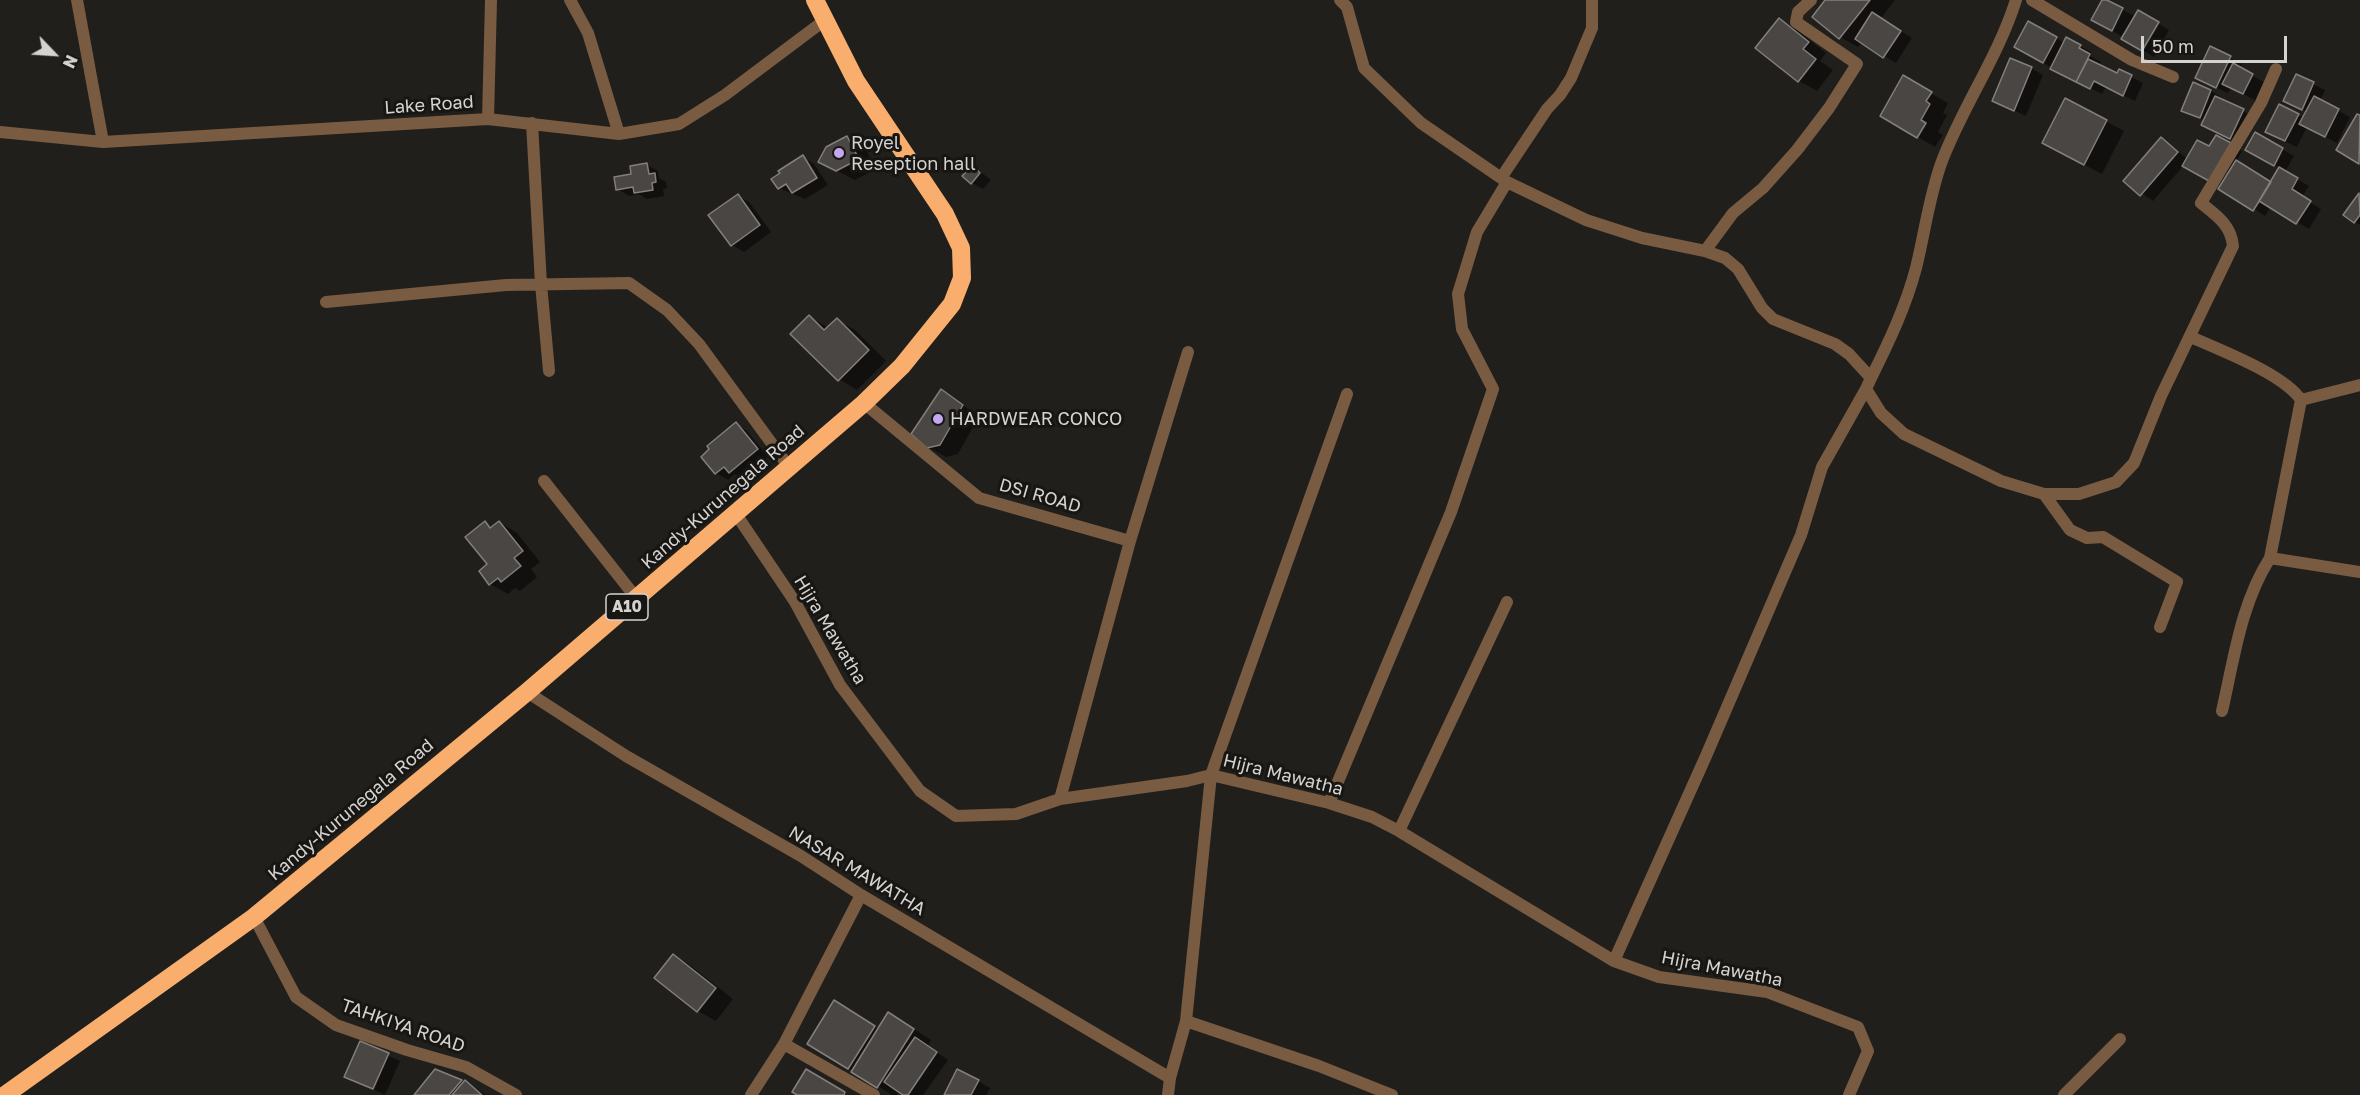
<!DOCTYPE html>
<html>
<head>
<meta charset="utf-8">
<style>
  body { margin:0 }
  #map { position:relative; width:2360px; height:1095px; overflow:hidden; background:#211f1c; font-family:"Golos Text",sans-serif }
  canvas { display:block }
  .north { position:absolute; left:24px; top:24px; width:60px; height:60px; -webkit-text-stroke:4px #181613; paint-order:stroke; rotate:115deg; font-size:16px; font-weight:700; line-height:24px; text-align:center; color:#d5d3d2 }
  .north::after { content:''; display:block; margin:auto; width:21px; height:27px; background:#d5d3d2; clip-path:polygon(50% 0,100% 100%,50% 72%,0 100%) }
  .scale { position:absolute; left:2141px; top:36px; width:146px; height:27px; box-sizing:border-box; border:3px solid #d5d3d2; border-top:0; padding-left:8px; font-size:18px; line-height:21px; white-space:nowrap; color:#d5d3d2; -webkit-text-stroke:4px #181613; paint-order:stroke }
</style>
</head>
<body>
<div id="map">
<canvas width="2360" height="1095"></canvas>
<div class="north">N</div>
<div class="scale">50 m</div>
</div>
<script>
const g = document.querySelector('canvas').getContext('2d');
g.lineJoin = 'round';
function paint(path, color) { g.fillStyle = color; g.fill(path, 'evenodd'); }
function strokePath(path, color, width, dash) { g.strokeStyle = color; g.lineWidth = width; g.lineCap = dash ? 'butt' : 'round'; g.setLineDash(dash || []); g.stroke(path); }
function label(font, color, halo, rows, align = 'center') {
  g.font = font + ' "Golos Text",sans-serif'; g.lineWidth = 6; g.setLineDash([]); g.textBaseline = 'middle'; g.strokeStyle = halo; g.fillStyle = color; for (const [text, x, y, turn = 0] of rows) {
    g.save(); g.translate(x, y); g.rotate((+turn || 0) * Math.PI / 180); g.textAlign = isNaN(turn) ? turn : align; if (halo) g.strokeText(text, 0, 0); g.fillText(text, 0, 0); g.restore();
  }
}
paint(new Path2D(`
  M1827,0H1895L1881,18L1912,38L1896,63L1862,42L1858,47L1840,37Z
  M2104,0L2136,17L2139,12L2169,30L2154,57L2105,26Z
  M1779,20L1797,30L1826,53L1820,61L1833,70L1817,91L1799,81L1757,48Z
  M2029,23L2065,43L2080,46L2091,52L2090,56L2101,62L2099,66L2118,75L2120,71L2143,83L2135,101L2106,87L2102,94L2064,75L2016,46Z
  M2211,48L2242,64L2240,69L2264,82L2255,100L2231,88L2228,93L2208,84Z
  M2031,68L2043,75L2026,116L1994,101Z
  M2296,76L2325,90L2320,101L2350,117L2337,143L2307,127L2297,147L2278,138L2298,115L2304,118L2307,112L2296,107Z
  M1904,78L1948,103L1943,113L1947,115L1938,132L1943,135L1935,147L1882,116Z
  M2194,84L2211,91L2222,98L2221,100L2254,117L2242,144L2215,131L2205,121L2183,110Z
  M2066,100L2124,131L2102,174L2062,153Z
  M2358,116L2360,117V163L2338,150Z
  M2256,134L2294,156L2285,172L2309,186L2302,197L2321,209L2309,229L2271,206L2265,216L2222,187L2184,165L2153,201L2125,181L2161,139L2188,159L2210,148L2216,137L2242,151L2236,162L2271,183L2280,168L2247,150Z
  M847,138L865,148L876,169L855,180L820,162Z
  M803,157L814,164L828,185L805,199L779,188Z
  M647,165L658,171L659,178L666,182L667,188L663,189L664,196L647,199L639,194L629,196L618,189Z
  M974,167L991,180L983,189L972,183Z
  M2360,195V225L2345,215Z
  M738,196L749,202L771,232L744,252L732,245Z
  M810,317L827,327L837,320L855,330L886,361L857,390L839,379Z
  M941,391L979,416L958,454L946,457L928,447Z
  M736,424L747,431L768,457L742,478L735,474L728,480L716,473L703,457Z
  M499,522L517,533L540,562L531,569L537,577L520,591L515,588L508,594L490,584L485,523L492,528Z
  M674,955L691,966L733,999L716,1021L698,1011L656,978Z
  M852,1013L879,1029L906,1024L931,1040L928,1046L948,1060L923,1095H906L900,1091L897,1095H892L809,1044Z
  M361,1043L400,1061L385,1095L346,1076Z
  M435,1071L466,1082L486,1095H416Z
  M978,1081L990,1088L986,1095H945Z`), '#0007');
const building = new Path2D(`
  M1825,0H1870L1839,39L1812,17Z
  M2102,0H2107L2123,8L2112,31L2091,20Z
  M2138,10L2159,22L2142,51L2121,39Z
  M1872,12L1901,31L1883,58L1855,39Z
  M1779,18L1809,42L1803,49L1816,59L1798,82L1755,48Z
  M2028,21L2057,37L2043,63L2014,47Z
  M2066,37L2081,45L2079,48L2090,54L2076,82L2050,69Z
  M2210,46L2231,56L2216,88L2195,78Z
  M2010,58L2032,67L2014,111L1992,101Z
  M2088,59L2117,73L2119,69L2132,75L2123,96L2094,81L2090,89L2076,82Z
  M2233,63L2253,74L2243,94L2222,84Z
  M2296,74L2314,82L2302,110L2283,101Z
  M1903,75L1932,92L1926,101L1930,104L1921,120L1926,123L1917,138L1880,116Z
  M2193,82L2211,90L2200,118L2181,111Z
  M2215,96L2244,109L2230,139L2201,125Z
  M2314,96L2339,109L2325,137L2299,124Z
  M2065,98L2107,120L2084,165L2042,143Z
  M2279,104L2299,114L2285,141L2265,132Z
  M2357,114L2360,115L2359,164L2336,150Z
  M2255,132L2283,148L2274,166L2245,150Z
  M2216,135L2231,143L2209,181L2182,166L2197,140L2209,146Z
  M847,136L859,159L836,171L818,162L826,147Z
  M2161,137L2178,152L2140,196L2123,181Z
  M803,155L817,178L792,193L786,184L778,189L771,179L780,173L778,171Z
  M2236,160L2271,182L2253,211L2218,189Z
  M647,163L649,174L655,173L656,182L652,183L653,190L634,193L633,187L616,190L614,177L631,174L630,166Z
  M973,165L980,173L971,184L962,176Z
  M2279,167L2298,178L2292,189L2311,201L2296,224L2259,201Z
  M2359,193L2360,215L2354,223L2343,215Z
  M738,194L760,225L731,246L708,215Z
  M809,315L824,330L837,318L869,350L838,381L790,334Z
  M941,389L963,405L940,445L927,448L911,434Z
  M736,422L758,449L729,473L724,467L715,474L701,457L709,449L707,446Z
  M485,521L490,528L499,521L523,551L514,558L521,566L501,582L498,578L489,585L479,571L487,564L465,537Z
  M673,954L716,988L697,1012L654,978Z
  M834,1000L875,1026L848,1069L807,1044Z
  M888,1012L914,1029L877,1088L851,1072Z
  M915,1037L937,1052L908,1095H903L884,1082Z
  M360,1041L389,1053L373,1089L344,1077Z
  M435,1069L462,1080L449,1095H414Z
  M806,1069L845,1092L844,1095H797L792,1092Z
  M957,1069L979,1080L971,1095H944Z
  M465,1080L482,1095H452Z`);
paint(building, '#4a4644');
strokePath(building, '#837f7d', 1.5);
strokePath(new Path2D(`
  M77,0L103,142
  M570,0L588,33L619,134
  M1340,0L1347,7L1364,68L1421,123L1507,182L1586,220L1642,238L1705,251L1725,258L1738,269L1762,308L1773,319L1835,344L1849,354L1871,378L1866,389L1881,413L1904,434L2001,481L2044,494H2079L2116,482L2134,463L2161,396L2233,246C2231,225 2217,216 2201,203L2261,103L2276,69
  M2032,0L2132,60L2173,77
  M488,119L491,0
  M532,123L541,284L549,371
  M0,132L103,142L488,119L619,134L679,124L725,95L825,20
  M1501,178L1547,109L1560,95L1571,78L1592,28V0
  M1705,251L1733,213L1763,188L1797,150L1829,108L1857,64L1796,22L1798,12L1811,0
  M326,302L506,285L629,283L667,310L699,344L789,467
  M2191,337C2220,350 2284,374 2301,400L2270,558C2241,603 2234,659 2222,711
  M1871,378C1889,342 1906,306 1916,268C1925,232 1929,196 1942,161C1963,106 1998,57 2016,0
  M2301,400L2360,385
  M864,403L979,498L1130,541
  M544,481L637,599
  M2044,494L2070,530L2087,538L2103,537L2177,582L2160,627
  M736,514L795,602L840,685L920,791L956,816L1016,814L1060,799L1187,781L1211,775L1329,803L1372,817L1399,831L1614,961L1659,977L1767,992L1858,1027L1868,1051L1849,1095
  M2270,558L2360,572
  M527,692L626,756L801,856L861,895L1170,1078
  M1060,799L1130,541L1188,352
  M1329,803L1451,512L1493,389L1462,329L1458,294L1477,232L1507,182
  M1399,831L1507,602
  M254,917L296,997L336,1025L407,1050L466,1067L516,1095
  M1614,961L1706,756L1801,535L1822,467L1866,389
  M1186,1021L1319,1066L1392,1095
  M784,1044L874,1095
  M751,1095L784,1044L861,895
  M1168,1095L1170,1078L1186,1021L1211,775L1347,394
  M2064,1095L2120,1039`), '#795b42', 12);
strokePath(new Path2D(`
  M5,1095L254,917L527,692L864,403L902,366L952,304L962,278L961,248L945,214L856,81L815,0`), '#f9ae6d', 18);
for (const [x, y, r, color] of [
  [839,153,6,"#c4a7f1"],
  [938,419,6,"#c4a7f1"]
]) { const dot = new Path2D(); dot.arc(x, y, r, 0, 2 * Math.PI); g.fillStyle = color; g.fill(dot); strokePath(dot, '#181613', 2); }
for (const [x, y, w] of [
  [627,607,42]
]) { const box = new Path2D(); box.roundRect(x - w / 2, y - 13, w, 26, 4.5); g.fillStyle = '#181613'; g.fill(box); strokePath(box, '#d5d3d2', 1.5); }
label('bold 16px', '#d5d3d2', null, [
  ["A10",627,607]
]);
label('18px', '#d5d3d2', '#181613', [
  ["Lake Road",429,105,-4],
  ["DSI ROAD",1040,496,16],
  ["Kandy-Kurunegala Road",723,497,-41],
  ["Hijra Mawatha",830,630,59],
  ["Hijra Mawatha",1283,775,14],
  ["Kandy-Kurunegala Road",351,810,-40],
  ["NASAR MAWATHA",857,871,31],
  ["Hijra Mawatha",1722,969,11],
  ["TAHKIYA ROAD",403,1026,19]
]);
label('18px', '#d5d3d2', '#181613', [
  ["Royel",851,143],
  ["Reseption hall",851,164],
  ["HARDWEAR CONCO",950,419]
], 'left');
</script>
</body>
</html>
